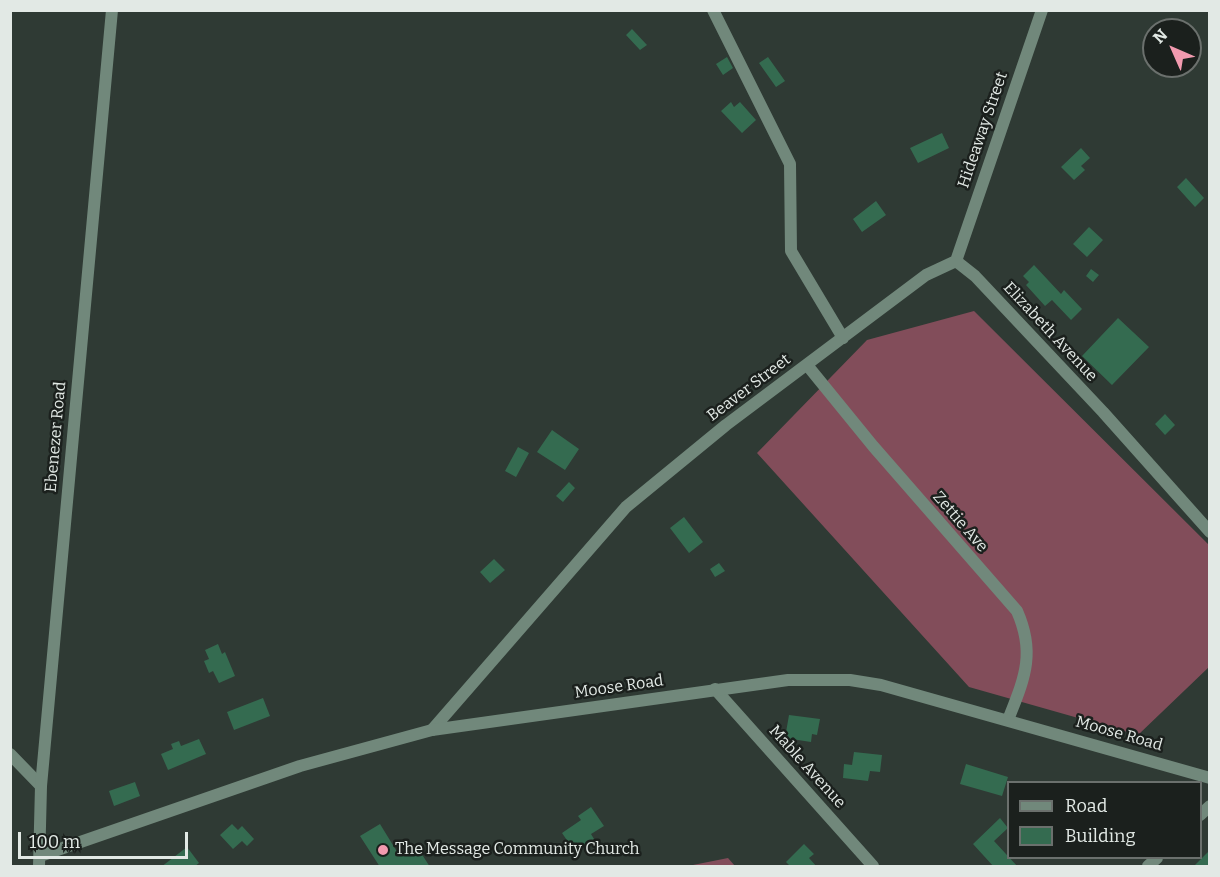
<!DOCTYPE html>
<html>
<head>
<meta charset="utf-8">
<style>
  body { margin:0 }
  #map { position:relative; width:1220px; height:877px; overflow:hidden; background:#2f3a34; font-family:Bitter,serif }
  canvas { display:block }
  .frame { position:absolute; inset:0; border:12px solid #e2e9e5; pointer-events:none }
  .legend { position:absolute; left:1007px; top:781px; width:195px; height:78px; box-sizing:border-box; background:#1b201d; border:2px solid #6b706d; margin:0; padding:8px 10px; list-style:none; font-size:18px; color:#e2e9e5 }
  .legend li { display:flex; align-items:center; gap:12px; height:30px }
  .legend b { width:30px; border:2px solid #6b706d }
  .north { position:absolute; left:1142px; top:18px; width:60px; height:60px; box-sizing:border-box; background:#1b201d; border:2px solid #6b706d; border-radius:50%; rotate:315deg; font-size:16px; font-weight:700; line-height:24px; text-align:center; color:#e2e9e5 }
  .north::after { content:''; display:block; margin:auto; width:21px; height:27px; background:#f29aaf; clip-path:polygon(50% 0,100% 100%,50% 72%,0 100%) }
  .scale { position:absolute; left:18px; top:832px; width:170px; height:27px; box-sizing:border-box; border:3px solid #e2e9e5; border-top:0; padding-left:8px; font-size:18px; line-height:21px; white-space:nowrap; color:#e2e9e5; -webkit-text-stroke:4px #1b201d; paint-order:stroke }
</style>
</head>
<body>
<div id="map">
<canvas width="1220" height="877"></canvas>
<div class="frame"></div>
<ul class="legend">
<li><b style="height:8px;background:#71887b"></b>Road</li>
<li><b style="height:16px;background:#346b50"></b>Building</li>
</ul>
<div class="north">N</div>
<div class="scale">100 m</div>
</div>
<script>
const g = document.querySelector('canvas').getContext('2d');
g.lineJoin = 'round';
function paint(path, color) { g.fillStyle = color; g.fill(path, 'evenodd'); }
function strokePath(path, color, width, dash) { g.strokeStyle = color; g.lineWidth = width; g.lineCap = dash ? 'butt' : 'round'; g.setLineDash(dash || []); g.stroke(path); }
function label(font, color, halo, rows, align = 'center') {
  g.font = font + ' Bitter,serif'; g.lineWidth = 5; g.setLineDash([]); g.textBaseline = 'middle'; g.strokeStyle = halo; g.fillStyle = color; for (const [text, x, y, turn = 0] of rows) {
    g.save(); g.translate(x, y); g.rotate((+turn || 0) * Math.PI / 180); g.textAlign = isNaN(turn) ? turn : align; if (halo) g.strokeText(text, 0, 0); g.fillText(text, 0, 0); g.restore();
  }
}
paint(new Path2D(`
  M974,311L1209,545V667L1138,735L969,687L757,453L867,340Z
  M728,858L735,866H688Z`), '#824d5a');
paint(new Path2D(`
  M632,29L647,45L640,50L626,35Z
  M727,57L733,68L723,75L716,64Z
  M768,57L785,81L776,87L759,63Z
  M731,102L734,107L740,102L756,120L742,133L721,111Z
  M942,133L949,148L918,163L910,148Z
  M1081,148L1090,158L1081,166L1085,170L1074,180L1061,167Z
  M1186,178L1204,198L1195,207L1177,187Z
  M876,201L886,215L862,232L853,219Z
  M1089,227L1103,240L1087,257L1073,244Z
  M1034,265L1061,294L1064,290L1082,309L1071,320L1052,300L1045,306L1026,285L1029,282L1023,276Z
  M1091,269L1099,275L1093,282L1086,276Z
  M1118,318L1149,347L1112,385L1082,356Z
  M1165,414L1175,425L1165,435L1155,424Z
  M552,430L579,449L565,470L537,452Z
  M518,447L529,453L516,477L505,471Z
  M569,482L575,488L563,502L556,496Z
  M684,517L703,542L689,553L670,528Z
  M494,559L505,570L490,583L480,572Z
  M719,563L725,571L715,577L710,569Z
  M218,644L222,654L225,652L235,676L219,683L213,671L209,673L204,661L209,659L205,650Z
  M263,698L270,716L234,730L227,712Z
  M789,715L820,719L817,735L812,734L811,742L785,738Z
  M199,739L206,754L168,770L161,754L173,749L171,744L179,741L181,746Z
  M854,752L882,755L880,772L870,771L868,781L843,778L844,764L852,765Z
  M966,764L1008,777L1002,796L960,784Z
  M135,782L140,796L114,806L109,791Z
  M591,807L604,826L591,834L594,839L575,852L562,833L581,820L578,816Z
  M1000,818L1008,828L994,841L1018,867H994L973,844Z
  M232,824L238,830L242,826L254,839L247,846L242,841L233,849L220,835Z
  M380,824L399,855L416,845L430,867H380L360,836Z
  M804,844L814,854L809,858L817,867H791L786,862Z
  M187,847L199,863L194,867H161Z
  M1209,851V867H1193Z`), '#346b50');
strokePath(new Path2D(`
  M713,10L790,164L791,251L843,338
  M956,261L975,276L1103,412L1210,532
  M956,261L1042,10
  M807,365L873,446L1017,611C1036,654 1024,679 1008,720
  M715,689L873,866
  M432,730L626,507L726,425L926,275L956,261
  M10,754L41,786
  M1200,815L1210,806
  M1148,866L1157,858`), '#71887b', 12);
strokePath(new Path2D(`
  M40,856L300,766L432,730L788,680H850L881,685L1210,778
  M39,866L41,786L112,10`), '#71887b', 12);
for (const [x, y, r, color] of [
  [383,850,6,"#f29aaf"]
]) { const dot = new Path2D(); dot.arc(x, y, r, 0, 2 * Math.PI); g.fillStyle = color; g.fill(dot); strokePath(dot, '#1b201d', 2); }
label('16px', '#e2e9e5', '#1b201d', [
  ["Hideaway Street",983,130,-71],
  ["Elizabeth Avenue",1050,332,47],
  ["Beaver Street",749,388,-37],
  ["Ebenezer Road",56,437,-85],
  ["Zettie Ave",960,522,49],
  ["Moose Road",619,687,-8],
  ["Moose Road",1119,734,16],
  ["Mable Avenue",807,767,48]
]);
label('16px', '#e2e9e5', '#1b201d', [
  ["The Message Community Church",395,850]
], 'left');
</script>
</body>
</html>
